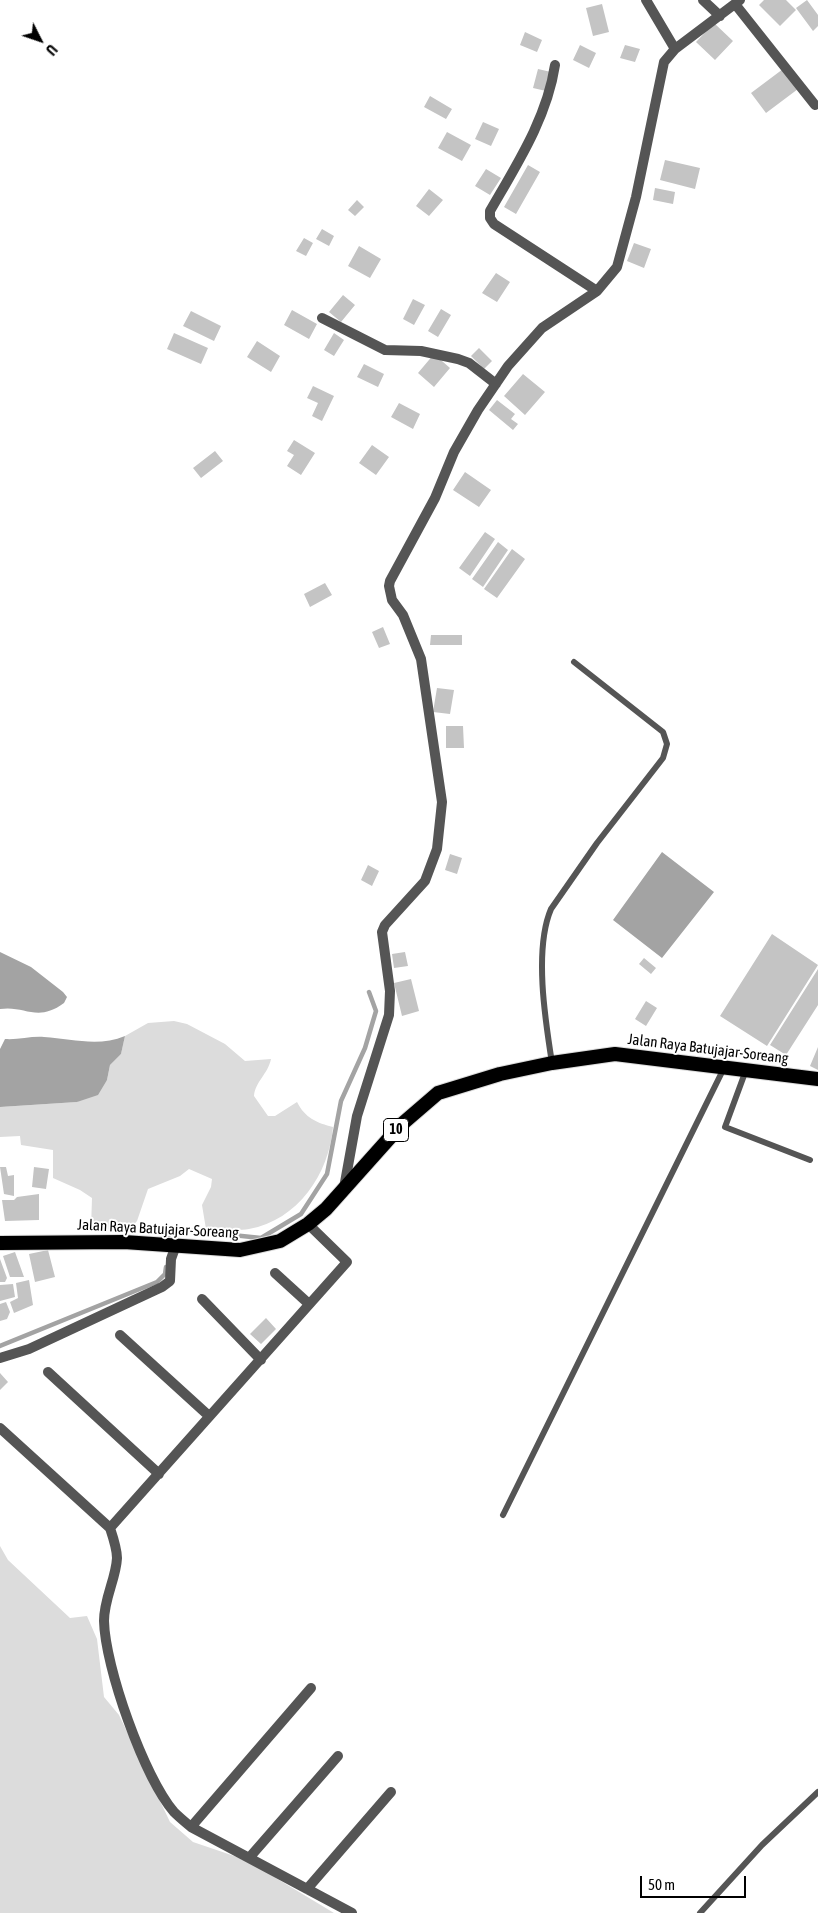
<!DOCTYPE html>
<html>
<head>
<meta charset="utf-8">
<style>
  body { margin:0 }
  #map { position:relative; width:818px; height:1913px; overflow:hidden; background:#fff; font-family:"Asap Condensed",sans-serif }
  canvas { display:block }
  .north { position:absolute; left:15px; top:15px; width:50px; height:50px; -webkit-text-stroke:4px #fff; paint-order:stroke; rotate:131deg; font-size:14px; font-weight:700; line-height:20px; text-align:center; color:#000 }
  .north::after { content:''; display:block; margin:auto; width:18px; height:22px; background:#000; clip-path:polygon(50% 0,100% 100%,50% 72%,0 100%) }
  .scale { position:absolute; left:640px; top:1876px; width:106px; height:22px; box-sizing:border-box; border:2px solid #000; border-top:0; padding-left:6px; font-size:15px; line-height:18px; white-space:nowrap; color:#000; -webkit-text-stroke:4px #fff; paint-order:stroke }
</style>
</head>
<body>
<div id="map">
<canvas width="818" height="1913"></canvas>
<div class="north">U</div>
<div class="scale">50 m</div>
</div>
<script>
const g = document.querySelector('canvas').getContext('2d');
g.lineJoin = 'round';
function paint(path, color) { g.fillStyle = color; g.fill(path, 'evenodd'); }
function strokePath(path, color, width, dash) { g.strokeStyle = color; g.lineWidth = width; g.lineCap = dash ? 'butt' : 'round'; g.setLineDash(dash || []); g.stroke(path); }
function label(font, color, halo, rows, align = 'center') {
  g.font = font + ' "Asap Condensed",sans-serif'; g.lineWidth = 4; g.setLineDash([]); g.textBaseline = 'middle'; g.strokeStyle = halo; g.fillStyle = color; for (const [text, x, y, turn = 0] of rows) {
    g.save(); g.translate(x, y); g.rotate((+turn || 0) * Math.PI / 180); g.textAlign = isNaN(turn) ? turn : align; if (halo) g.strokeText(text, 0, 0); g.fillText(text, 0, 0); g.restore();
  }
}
paint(new Path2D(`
  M174,1021L187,1024L225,1044L245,1061L271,1059C268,1074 255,1082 254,1096L268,1116H275L297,1102C305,1118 317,1123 333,1127C329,1174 298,1220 249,1229C236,1231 220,1229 206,1229L202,1205L211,1187L212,1179L189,1169L180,1176L148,1189L137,1221L128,1231L91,1228L92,1198L80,1190L53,1178V1150L21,1145L20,1136L0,1137V1107L77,1102L107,1080L110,1065L121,1054L125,1036L148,1023Z
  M0,1546L8,1560L70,1618L87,1616L97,1639L104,1697L119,1715L170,1822L193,1842L246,1860L334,1913H0Z`), '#dcdcdc');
paint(new Path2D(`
  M662,852L714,892L662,958L613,920Z
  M0,952L31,967L63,992L67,997L64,1003C37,1023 25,1005 0,1009Z
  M125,1036L121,1054L110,1065L107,1080L98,1095L77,1102L0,1107V1049L5,1039C18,1040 31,1036 44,1037C72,1039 99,1047 125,1036Z`), '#a3a3a3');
strokePath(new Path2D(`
  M169,1235L168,1231L175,1229L261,1238L301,1214L327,1174L341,1101L365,1048L376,1011L369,992
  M0,1346L157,1282L165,1274L166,1267`), '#a3a3a3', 4.5);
paint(new Path2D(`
  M764,0H786L796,10L780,26L759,5Z
  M807,0L818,15V26L813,31L796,8Z
  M602,4L609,32L593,36L586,8Z
  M714,23L733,41L715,60L696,42Z
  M525,32L542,40L537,52L520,45Z
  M580,45L596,53L589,68L573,60Z
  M625,45L640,49L635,62L620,58Z
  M538,69L551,72L546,91L533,88Z
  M783,69L798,89L766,113L751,93Z
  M430,96L452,109L446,119L424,107Z
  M483,122L499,129L491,146L475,139Z
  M447,132L471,145L462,161L438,148Z
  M665,160L700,168L695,189L660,180Z
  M528,165L540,172L516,214L504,207Z
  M486,169L501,178L490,195L475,186Z
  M655,188L675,192L673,204L653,200Z
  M429,189L443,200L429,216L416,206Z
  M357,200L364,207L355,216L348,210Z
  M322,229L334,236L329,246L316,239Z
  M304,238L313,243L306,256L296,251Z
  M634,243L651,249L644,268L627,261Z
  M359,246L381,259L370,278L348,266Z
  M496,273L510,282L497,302L482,293Z
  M343,295L355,305L341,322L329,312Z
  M413,299L425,305L414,325L403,319Z
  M441,309L451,315L438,337L428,331Z
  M292,310L317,324L309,339L284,325Z
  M191,311L221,326L214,341L183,326Z
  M174,333L208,348L201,364L167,349Z
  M334,333L344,340L334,356L324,350Z
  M257,341L280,356L271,372L247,357Z
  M479,348L492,361L484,369L471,356Z
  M434,354L450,368L434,387L418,373Z
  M364,364L384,374L378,387L357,377Z
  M523,374L545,392L525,415L504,396Z
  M313,386L334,396L322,421L312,416L318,403L307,398Z
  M497,400L515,414L511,419L518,424L513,430L489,410Z
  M399,403L420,414L413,429L391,417Z
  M294,440L315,453L301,475L287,466L294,455L287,451Z
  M372,445L389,457L376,475L359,463Z
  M215,451L223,461L201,478L193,468Z
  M465,472L491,490L479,507L453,490Z
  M485,532L495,539L470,576L459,568Z
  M498,542L508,550L483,587L472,579Z
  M512,549L525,559L497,598L484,589Z
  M325,583L332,595L310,607L304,594Z
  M383,627L390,644L379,648L372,632Z
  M431,635H462V645H430Z
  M437,688L454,690L450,714L433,712Z
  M446,726H463L464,748H446Z
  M450,854L462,858L457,874L445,870Z
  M368,865L379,871L372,886L361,880Z
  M772,934L818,965L767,1046L720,1016Z
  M405,952L408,966L394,968L392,954Z
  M644,958L656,968L651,974L639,964Z
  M818,969V1005L786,1055L770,1045Z
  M411,979L419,1011L402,1016L394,983Z
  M646,1001L657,1008L646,1026L635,1019Z
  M818,1047V1070L810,1066Z
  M0,1167H6L8,1176L14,1175V1196L4,1194Z
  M34,1167L49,1169L46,1189L32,1187Z
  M39,1194V1220L5,1221L2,1200H14L17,1197Z
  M48,1250L55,1277L35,1282L29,1254Z
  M15,1252L24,1277H10L3,1256Z
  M0,1259L7,1278L5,1282H0Z
  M29,1280L33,1305L14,1313L10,1302L18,1298L16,1283Z
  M13,1284L15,1297L0,1301V1285Z
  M6,1302L10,1312L7,1319L0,1321V1304Z
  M266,1318L276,1329L261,1344L250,1334Z
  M0,1373L8,1382L0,1390Z`), '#c4c4c4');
const trunk = new Path2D(`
  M0,1243L124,1242L240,1250L280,1241L308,1224L326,1209L402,1124L438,1093L500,1074L552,1063L615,1054L818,1079`);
strokePath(trunk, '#dbdbdb', 16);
strokePath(new Path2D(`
  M552,1063C545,1019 534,949 551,909L597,843L663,758L667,744L663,732L574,662
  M746,1070L725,1127L810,1160
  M503,1515L724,1068
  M700,1913L762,1845L818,1792`), '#555', 6);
strokePath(new Path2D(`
  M646,0L675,49
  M703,0L720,16
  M735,4L815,105
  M555,65C547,118 517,164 490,211V218L494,224L597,291
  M322,318L385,350L421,351L458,359L469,363L496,384
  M344,1188L357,1116L389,1015L390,991L382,932L385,925L425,881L437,849L442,802L421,659L403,615L392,600L389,586L390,581L435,498L454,452L478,410L508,366L542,328L597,291L617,267L636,197L664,62L675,49L740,0
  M308,1224L347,1262L110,1528C113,1537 117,1549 117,1558C116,1579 104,1598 104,1621C105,1667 144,1777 174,1812C179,1817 185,1822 191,1827L352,1913
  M275,1273L309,1304
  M202,1299L261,1360
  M120,1335L209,1416
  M0,1358L29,1349L162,1287L170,1281L171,1259L176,1245
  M48,1372L159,1474
  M0,1428L110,1528
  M191,1827L311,1688
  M249,1858L338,1756
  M307,1889L391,1792`), '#555', 10);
strokePath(trunk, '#000', 14);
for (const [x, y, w] of [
  [396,1130,25]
]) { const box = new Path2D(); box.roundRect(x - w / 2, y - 11.5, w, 23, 4); g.fillStyle = '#fff'; g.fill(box); strokePath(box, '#000', 1); }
label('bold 14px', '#000', null, [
  ["10",396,1130]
]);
label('15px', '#000', '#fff', [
  ["Jalan Raya Batujajar-Soreang",708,1049,7],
  ["Jalan Raya Batujajar-Soreang",158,1229,3]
]);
</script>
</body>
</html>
